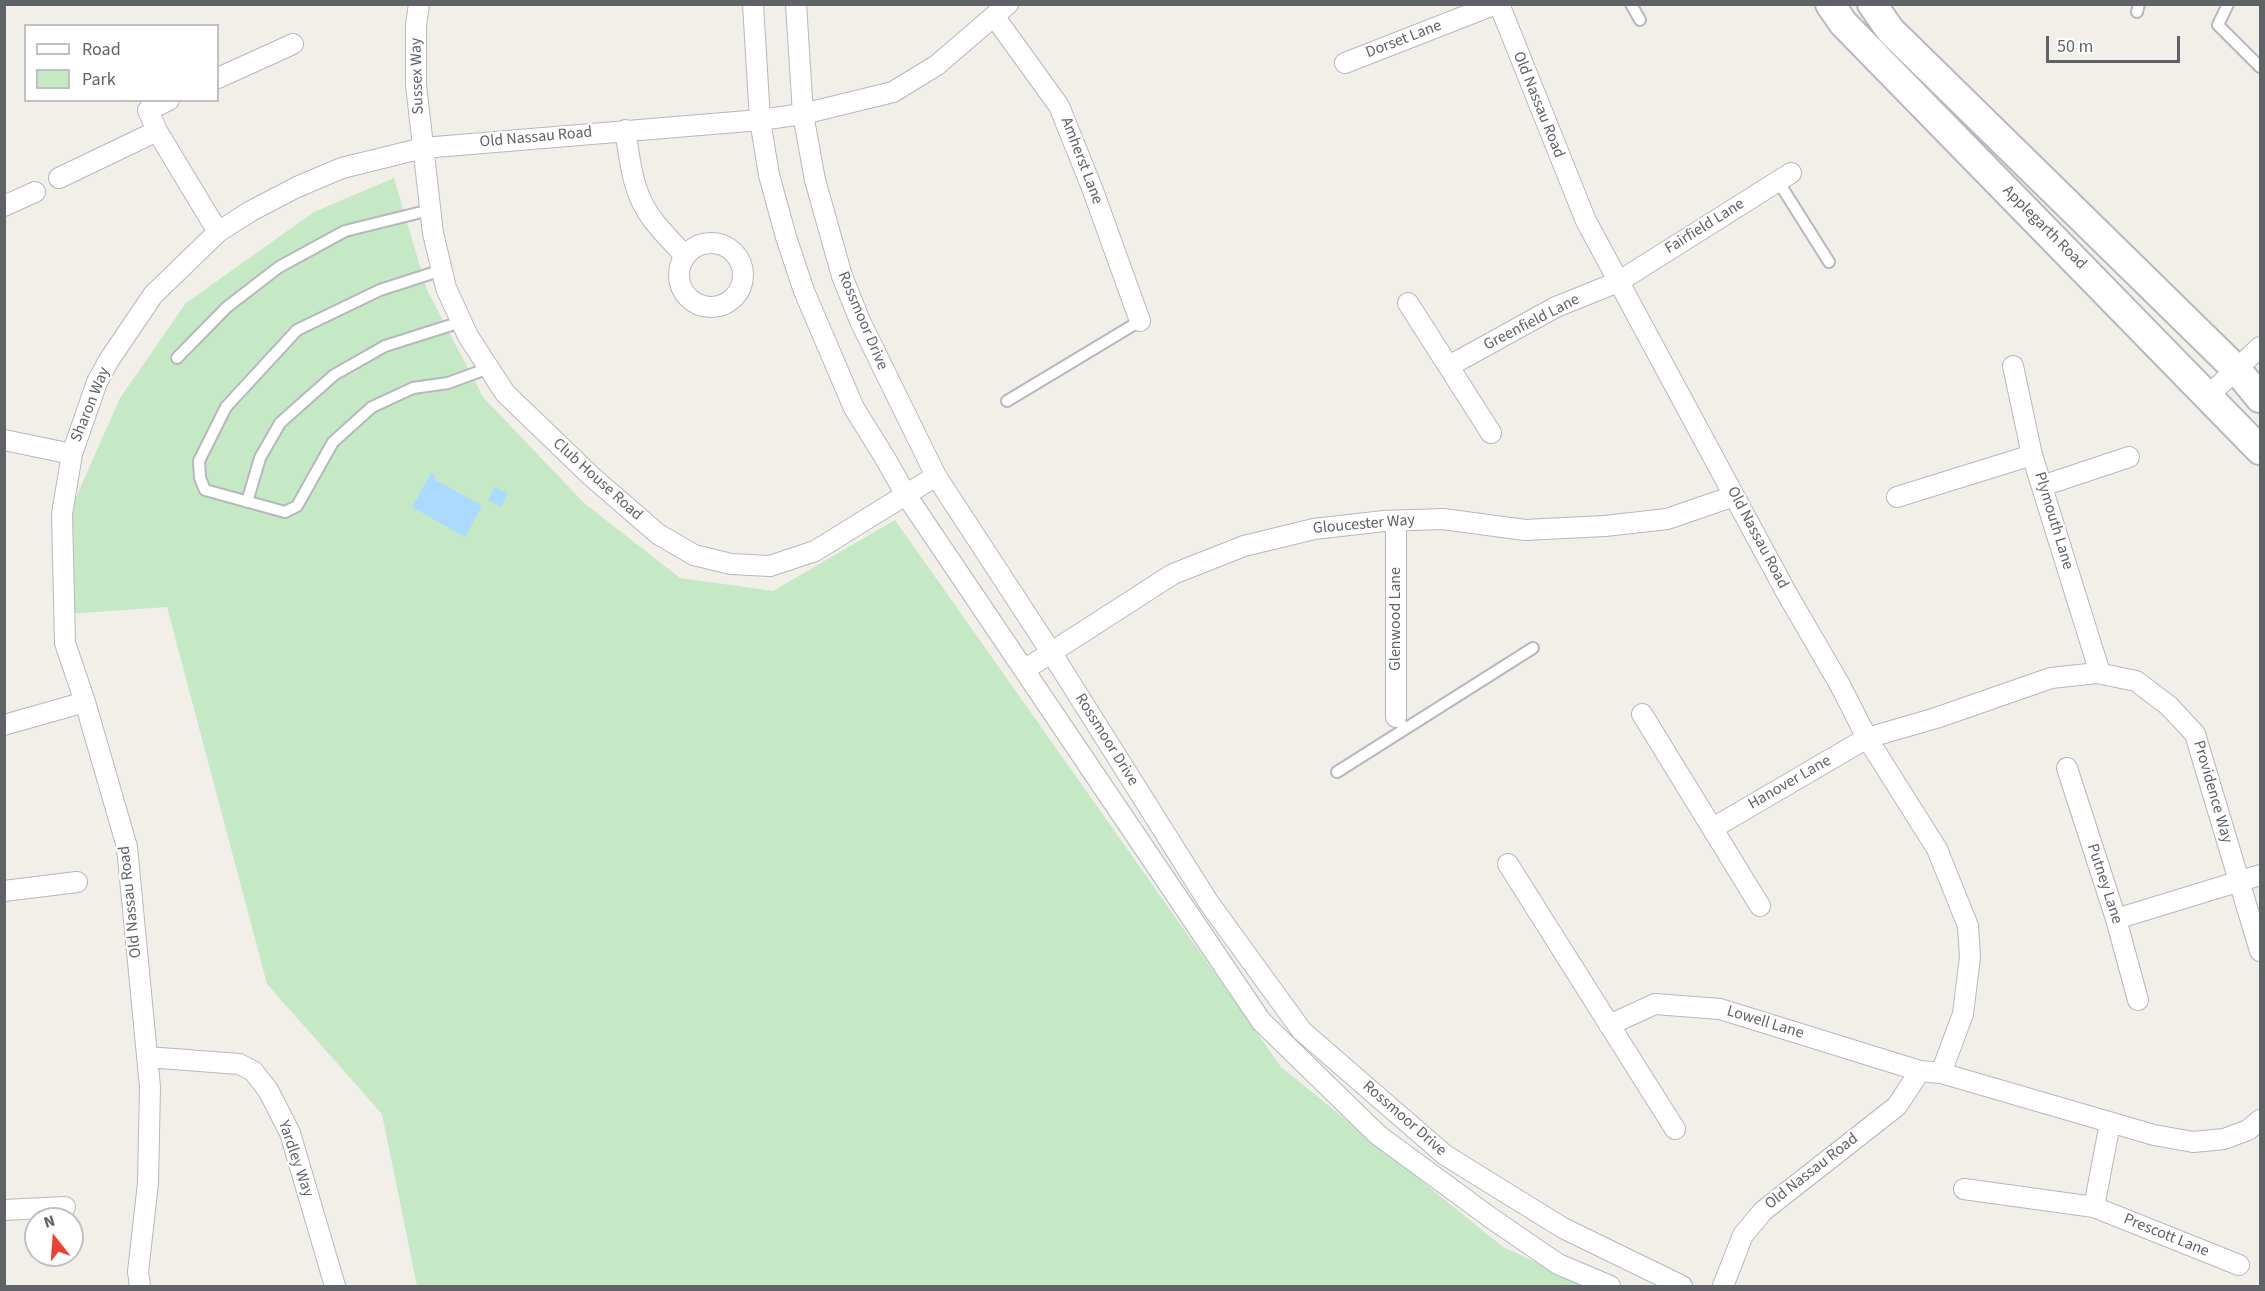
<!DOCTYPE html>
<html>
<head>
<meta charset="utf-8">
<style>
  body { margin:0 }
  #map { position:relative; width:2265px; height:1291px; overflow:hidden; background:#f1efe8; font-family:"Source Sans 3",sans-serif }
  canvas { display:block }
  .frame { position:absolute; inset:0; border:6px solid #5f6368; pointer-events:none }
  .legend { position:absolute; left:24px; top:24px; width:195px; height:78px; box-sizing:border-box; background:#fff; border:2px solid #bfc1c3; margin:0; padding:8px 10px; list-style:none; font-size:18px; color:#5f6368 }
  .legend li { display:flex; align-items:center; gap:12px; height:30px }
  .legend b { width:30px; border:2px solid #bfc1c3 }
  .north { position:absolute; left:24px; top:1207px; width:60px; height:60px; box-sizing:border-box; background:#fff; border:2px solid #bfc1c3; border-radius:50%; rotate:343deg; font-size:16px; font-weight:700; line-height:24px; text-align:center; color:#5f6368 }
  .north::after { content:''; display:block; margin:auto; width:21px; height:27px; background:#ea4335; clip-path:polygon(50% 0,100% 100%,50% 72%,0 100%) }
  .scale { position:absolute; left:2046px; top:36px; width:134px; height:27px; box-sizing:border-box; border:3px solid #5f6368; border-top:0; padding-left:8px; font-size:18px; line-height:21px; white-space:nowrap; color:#5f6368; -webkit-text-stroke:4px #fff; paint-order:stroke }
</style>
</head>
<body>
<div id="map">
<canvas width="2265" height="1291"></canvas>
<div class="frame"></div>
<ul class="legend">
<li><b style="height:8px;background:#fff"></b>Road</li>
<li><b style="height:16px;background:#c5e8c5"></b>Park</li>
</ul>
<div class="north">N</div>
<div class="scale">50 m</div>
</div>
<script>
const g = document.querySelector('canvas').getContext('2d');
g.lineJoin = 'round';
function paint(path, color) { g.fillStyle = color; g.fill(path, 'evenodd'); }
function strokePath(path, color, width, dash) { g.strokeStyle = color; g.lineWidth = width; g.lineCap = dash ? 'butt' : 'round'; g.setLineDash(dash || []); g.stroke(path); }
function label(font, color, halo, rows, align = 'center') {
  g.font = font + ' "Source Sans 3",sans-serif'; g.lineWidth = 4.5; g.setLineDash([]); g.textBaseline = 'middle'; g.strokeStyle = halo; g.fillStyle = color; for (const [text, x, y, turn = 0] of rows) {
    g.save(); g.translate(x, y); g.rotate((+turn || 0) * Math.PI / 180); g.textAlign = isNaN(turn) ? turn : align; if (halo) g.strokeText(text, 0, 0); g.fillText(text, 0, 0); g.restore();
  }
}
paint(new Path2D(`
  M394,178L427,290L483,397L584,503L680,578L773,591L895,520L1281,1067L1503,1247L1586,1286H417L382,1114L267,984L167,607L67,614L63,527L120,398L186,303L314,212Z`), '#c5e8c5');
paint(new Path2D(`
  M431,473L435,475L434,479L482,506L465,537L412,507Z
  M495,487L508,494L501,507L488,500Z`), '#aadaff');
const service = new Path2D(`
  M1631,4L1640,20
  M2228,4L2218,25L2260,67
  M2137,12L2139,4
  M1778,181L1829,262
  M442,270L380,290L297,330L226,407L199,461L200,478L205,490L285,512L297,506L333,442L372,407L413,388L448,383L489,368
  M177,358L227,307L279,267L345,231L430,210
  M1007,401L1140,321
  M247,502L260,458L280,423L334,375L385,346L461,322
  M1396,717L1405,729L1533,648
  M1337,772L1405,729`);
const minor = new Path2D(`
  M419,4L416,25V85L433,233L446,288L468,336L505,393L591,476L658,534L694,555L731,564L770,566L815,551L936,476
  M753,4L760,120L769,175L786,237L804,291L854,408L885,458L906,495L1261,1021L1378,1135L1491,1218L1558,1264L1610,1286
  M796,4L803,114L815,180L842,276L860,321L936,476L1051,652L1209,903L1302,1031L1445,1155L1563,1228L1682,1286
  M1499,4L1586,221L1786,592L1840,685L1867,738L1937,849L1968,926L1970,957L1963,1014L1941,1073
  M994,16L1059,106L1092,188L1140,321
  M1345,63L1496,4
  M218,78L293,44
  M169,100L148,110L157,131L218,232
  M625,130C629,153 631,178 641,200C650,221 670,239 685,256
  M59,178L157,131
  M4,206L35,192
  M679 275a32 32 0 1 1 64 0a32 32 0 1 1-64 0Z
  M1408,303L1491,433
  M1449,366L1556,307L1618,282L1791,173
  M2013,366L2032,455L2100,673
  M2209,395L2260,347
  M4,440L72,454
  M2042,486L2129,457
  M1897,497L2032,455
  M1396,521V717
  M1024,670L1173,574L1244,546L1314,529L1384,521L1443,519L1525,530L1605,526L1667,519L1734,496
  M1642,714L1760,906
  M4,725L85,702
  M2067,768L2116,919L2138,1000
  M1713,828L1867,738L1936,718L2051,678L2097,673L2136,681L2169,706L2195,734L2260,951
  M1508,864L1675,1129
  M4,891L77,882
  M2116,919L2260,875
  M1609,1025L1655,1004L1720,1009L1920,1071L1941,1073L2154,1135L2193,1142L2224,1139L2248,1130L2260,1120
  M147,1057L239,1064L253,1071L268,1090L290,1133L335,1286
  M1964,1189L2094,1207L2239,1265
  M2094,1207L2110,1123
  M4,1210L65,1207
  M140,1286L138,1272L148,1183L150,1087L127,847L85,702L65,643L62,514L72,454L97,382L109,360L153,295L218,232L251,211L297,187L342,168L423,148L760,120L803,114L893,92L937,65L1008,4
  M1723,1286L1743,1235L1763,1211L1897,1106L1920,1071`);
const secondary = new Path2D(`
  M1830,4L1843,23L2260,450
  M1872,4L1890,30L2237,370L2260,398`);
strokePath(service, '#b5b8bc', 14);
strokePath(minor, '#b5b8bc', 22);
strokePath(secondary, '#b6babf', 32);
strokePath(service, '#fff', 10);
strokePath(minor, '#fff', 20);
strokePath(secondary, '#fff', 28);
label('16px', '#5f6368', '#fff', [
  ["Dorset Lane",1404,40,-21],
  ["Sussex Way",418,76,-92],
  ["Old Nassau Road",1538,105,68],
  ["Old Nassau Road",536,138,-5],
  ["Amherst Lane",1081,161,69],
  ["Fairfield Lane",1705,227,-32],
  ["Applegarth Road",2044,228,45],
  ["Rossmoor Drive",862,321,67],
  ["Greenfield Lane",1532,323,-27],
  ["Sharon Way",91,405,-68],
  ["Club House Road",597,480,42],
  ["Plymouth Lane",2053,521,73],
  ["Gloucester Way",1364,525,-5],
  ["Old Nassau Road",1757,538,62],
  ["Glenwood Lane",1396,619,-90],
  ["Rossmoor Drive",1106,740,58],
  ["Hanover Lane",1790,783,-30],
  ["Providence Way",2212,792,74],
  ["Putney Lane",2104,884,72],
  ["Old Nassau Road",131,902,-96],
  ["Lowell Lane",1765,1023,17],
  ["Rossmoor Drive",1404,1119,41],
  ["Yardley Way",295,1159,71],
  ["Old Nassau Road",1812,1172,-38],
  ["Prescott Lane",2166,1236,22]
]);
</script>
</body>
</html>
